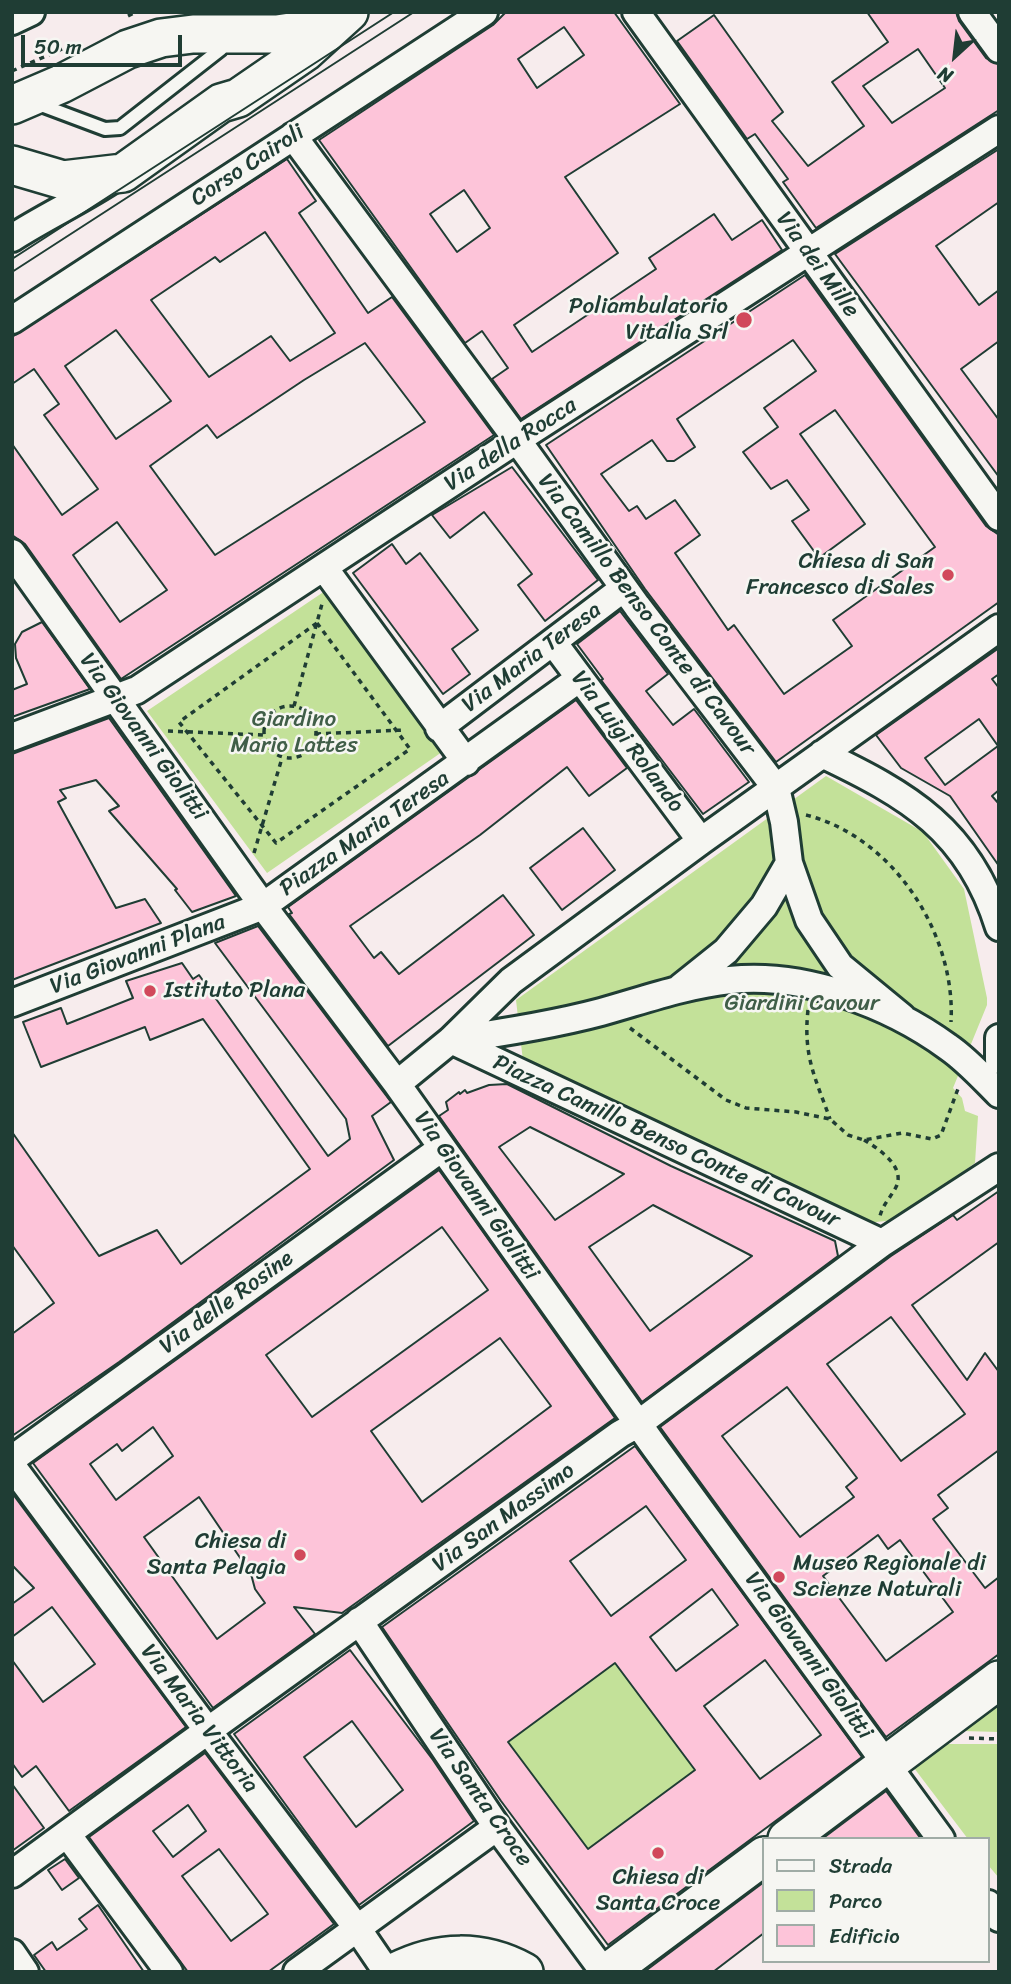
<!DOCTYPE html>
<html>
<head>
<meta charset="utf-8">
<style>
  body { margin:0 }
  #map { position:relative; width:1011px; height:1984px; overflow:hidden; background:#f7eced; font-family:Sriracha,sans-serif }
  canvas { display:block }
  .frame { position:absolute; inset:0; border:14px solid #1f3d34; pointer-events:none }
  .legend { position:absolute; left:762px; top:1837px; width:228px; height:126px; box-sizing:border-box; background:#f6f6f2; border:2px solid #a0aca6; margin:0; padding:9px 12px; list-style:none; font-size:21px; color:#1f3d34 }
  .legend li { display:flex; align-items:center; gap:14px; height:35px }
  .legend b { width:35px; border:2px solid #a0aca6 }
  .north { position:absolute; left:920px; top:21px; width:70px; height:70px; -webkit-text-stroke:5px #f6f6f2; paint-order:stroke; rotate:207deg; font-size:19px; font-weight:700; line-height:28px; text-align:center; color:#1f3d34 }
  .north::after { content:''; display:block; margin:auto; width:24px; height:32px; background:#1f3d34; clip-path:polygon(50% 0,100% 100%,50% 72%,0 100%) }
  .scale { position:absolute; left:21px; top:35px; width:161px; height:32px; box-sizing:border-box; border:4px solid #1f3d34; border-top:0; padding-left:9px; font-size:21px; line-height:24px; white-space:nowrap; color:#1f3d34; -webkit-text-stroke:5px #f6f6f2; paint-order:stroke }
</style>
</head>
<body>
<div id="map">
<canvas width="1011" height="1984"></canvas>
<div class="frame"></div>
<ul class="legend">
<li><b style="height:9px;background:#f6f6f2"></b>Strada</li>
<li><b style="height:19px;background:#c3e199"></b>Parco</li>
<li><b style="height:19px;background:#fdc4d9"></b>Edificio</li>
</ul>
<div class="north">N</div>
<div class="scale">50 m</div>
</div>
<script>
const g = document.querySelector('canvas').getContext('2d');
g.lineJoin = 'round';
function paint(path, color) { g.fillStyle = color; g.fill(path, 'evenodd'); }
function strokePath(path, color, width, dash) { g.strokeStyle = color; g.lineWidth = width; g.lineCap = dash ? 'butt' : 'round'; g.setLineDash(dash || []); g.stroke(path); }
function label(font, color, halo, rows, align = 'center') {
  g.font = font + ' Sriracha,sans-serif'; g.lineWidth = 5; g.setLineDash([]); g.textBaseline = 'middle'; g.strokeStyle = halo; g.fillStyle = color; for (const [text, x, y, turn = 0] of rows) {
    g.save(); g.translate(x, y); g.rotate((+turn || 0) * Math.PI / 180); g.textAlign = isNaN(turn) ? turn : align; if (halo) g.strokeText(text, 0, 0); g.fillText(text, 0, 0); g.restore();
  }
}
paint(new Path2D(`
  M325,591L442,752L267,873L147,711Z
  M826,776L923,832L964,889L987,998V1005L953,1088L962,1098L965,1111L978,1116L975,1163L896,1220L866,1223L523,1061L516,1000Z
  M615,1663L695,1770L588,1849L508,1742Z
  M999,1704V1732L963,1731Z
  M946,1744H999V1878L988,1865V1839H968L914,1768Z`), '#c3e199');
const building = new Path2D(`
  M506,12H614L680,104L565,177L618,253L514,325L532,352L656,269L649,258L714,214L732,240L762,220L782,250L521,419L492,379L508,368L482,331L465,343L319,140L493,25ZM564,27L584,55L537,88L518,59ZM464,190L490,228L457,252L430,214Z
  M867,12H956L959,21L986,58L999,64V110L816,228L783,182L788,179L755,134L747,139L677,41L714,15L783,112L772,121L808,166L864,126L832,82L888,42ZM918,49L945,88L892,123L863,86Z
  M999,149V202L936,246L979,305L999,290V341L961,369L999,420V477L835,254Z
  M287,159L316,201L299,213L368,313L392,297L494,435L121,679L25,544L12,535V444L62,515L98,489L44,415L59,404L34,369L12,384V337ZM265,232L335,333L290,361L271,336L209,377L151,300L215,257L220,262ZM116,330L171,401L116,439L65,366ZM365,343L425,422L215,555L150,466L207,425L217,438L304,380ZM117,522L167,590L120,622L73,555Z
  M805,275L986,526L999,535V602L776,762L645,589L546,445ZM793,340L816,371L764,408L778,427L743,452L771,489L787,480L809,510L792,521L819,558L865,524L800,434L835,410L935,547L833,620L852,646L784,694L734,625L728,630L675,553L700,535L675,500L646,519L637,506L629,511L601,474L652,440L667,461H674L695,447L677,419Z
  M512,467L598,580L545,621L518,585L532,574L484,512L450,538L432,515Z
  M392,544L406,564L420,553L478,630L452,649L470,674L443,694L353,573Z
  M620,611L668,674L646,691L673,725L694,709L749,782L703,814L601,680L603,679L577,644Z
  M42,622L90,689L12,717V690L27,684L16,658L15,644L22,632Z
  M999,648V674L992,679L999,688V790L992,796L999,804V866L950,796L901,768L876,735ZM979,719L998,746L945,785L925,758Z
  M576,700L627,768L589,796L567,767L480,835L350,926L374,958L381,952L399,974L503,895L534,935L388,1046L289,914L292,913L288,907Z
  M109,718L236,896L192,912L175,890L177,889L109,811L119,806L96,780L60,790L66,798L58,802L116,908L145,899L161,923L12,980V754Z
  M583,828L615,870L562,910L530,868Z
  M258,926L391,1102L372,1116L394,1160L119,1362L12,1436V1334L54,1303L12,1245V1132L99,1256L157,1230L181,1264L310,1169L203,1019L150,1040L145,1027L41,1067L23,1022L61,1008L67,1024L133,998L126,981L182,963L193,979L199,975L328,1156L350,1139L346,1119L215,943Z
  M507,1084L671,1166L835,1241L838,1256L642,1402L439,1116L448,1110L446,1102L459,1092L460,1094L465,1090L467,1093L489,1085ZM530,1127L624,1174L555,1220L499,1147ZM653,1205L752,1256L650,1331L589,1247Z
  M439,1170L615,1418L342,1613L294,1607L315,1634L213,1708L33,1463ZM442,1227L488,1290L312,1417L266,1355ZM500,1338L551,1406L422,1502L371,1431ZM153,1427L173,1456L116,1500L90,1464L117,1444L122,1451ZM199,1497L251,1574L255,1589L265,1603L217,1639L144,1537Z
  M999,1191V1242L912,1305L967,1380L985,1353L999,1372V1450L938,1495L948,1508L933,1519L985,1588L999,1577V1654L886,1737L660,1427L891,1256L953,1215L957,1220ZM891,1317L965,1414L901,1461L827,1364ZM787,1387L857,1478L846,1487L854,1497L800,1537L722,1436ZM878,1535L888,1549L900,1540L953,1612L886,1661L823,1576Z
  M635,1446L862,1757L608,1945L501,1801L382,1627ZM646,1506L686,1560L611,1616L570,1561ZM712,1589L738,1625L676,1671L650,1637ZM765,1660L821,1735L760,1779L704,1706ZM615,1663L695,1770L588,1849L508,1742Z
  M12,1493L186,1727L69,1811L36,1766L22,1777L12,1763V1660L43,1702L95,1664L52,1607L12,1637V1604L34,1588L12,1565Z
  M350,1650L433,1760L474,1821L359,1905L234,1734ZM352,1721L403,1790L356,1827L304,1757Z
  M205,1753L334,1924L268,1972H188L89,1837ZM188,1805L206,1831L173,1857L153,1831ZM219,1849L268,1914L231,1941L182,1876Z
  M12,1784L44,1828L12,1851Z
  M886,1791L921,1839H822Z
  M65,1859L79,1878L62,1890L48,1870Z
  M764,1882V1933L713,1972H644Z
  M98,1905L144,1972H46L34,1955L52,1942L57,1950L87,1929L79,1919Z`);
paint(building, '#fdc4d9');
strokePath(building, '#1f3d34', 2);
const lane = new Path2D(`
  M41,105L105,129L120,128L221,49`);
const street = new Path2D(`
  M636,12L999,517
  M972,12L999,49
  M12,21L31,12
  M293,136L507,426L637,606L776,788L784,822L789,863L809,920L840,966L902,1017
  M12,238C46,216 82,200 116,177
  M12,320L484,12
  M12,553L263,906L397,1084L654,1446L941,1839
  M325,569L466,762
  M553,642L701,841
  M439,728L624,588
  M12,737L137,690L517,440L999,129
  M822,754C908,795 969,830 999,927
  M681,987L726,951L764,906L789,863
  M12,1003L263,906L580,678
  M999,1038V1060
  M451,1040C501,1033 552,1025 601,1012C644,1000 685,985 730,980C804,972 889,1004 948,1047C967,1060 983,1078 999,1094
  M451,1040L882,1243
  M397,1084L451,1040L511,981L701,841L999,628
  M12,1459L442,1148
  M12,1466L208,1731L357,1928L387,1972
  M359,1621L497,1827L604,1972
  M67,1834L169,1972
  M12,1874L188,1745L620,1434L638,1424L882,1243L999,1167
  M988,1904L999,1918
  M12,1953L25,1972
  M297,1972L497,1827`);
const secondary = new Path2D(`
  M12,105L61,84L128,49L161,38L193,34H277L304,30L337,19
  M12,165L63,180L123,173L221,103L238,98L305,52L349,12
  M787,1839L999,1680
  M395,1972C438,1950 482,1949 524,1972
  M608,1972L764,1856`);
strokePath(lane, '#1f3d34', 18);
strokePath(street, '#1f3d34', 32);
strokePath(secondary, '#1f3d34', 42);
strokePath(new Path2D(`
  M128,16L136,12
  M12,71L62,49
  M317,623L410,749L276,843L179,722Z
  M264 732a26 26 0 1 1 52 0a26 26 0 1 1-52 0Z
  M294,706L322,604
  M168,731L263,735
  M316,734L404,730
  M806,815C894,837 956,935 951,1022
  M254,853L282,758
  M808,1010C803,1056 815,1077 830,1119
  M630,1028L726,1100L746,1108L796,1112L830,1119L848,1135L864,1140L902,1133L932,1139L941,1135L959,1086
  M864,1140C879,1149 906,1167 896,1187C891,1197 883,1204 880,1216
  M969,1738L999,1739`), '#1f3d34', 3.5, [5, 5]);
strokePath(lane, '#f6f6f2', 12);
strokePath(street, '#f6f6f2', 26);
strokePath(secondary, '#f6f6f2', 37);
strokePath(new Path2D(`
  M12,259L394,12
  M12,272L414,12`), '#1f3d34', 2);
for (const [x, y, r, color] of [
  [744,320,9,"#d1495b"],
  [948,575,7,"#d1495b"],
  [150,991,7,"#d1495b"],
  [300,1555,7,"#d1495b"],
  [779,1577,7,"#d1495b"],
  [658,1853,7,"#d1495b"]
]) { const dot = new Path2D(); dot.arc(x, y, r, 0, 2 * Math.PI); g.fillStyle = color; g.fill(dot); strokePath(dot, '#f6f6f2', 2.5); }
label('23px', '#1f3d34', '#f6f6f2', [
  ["Corso Cairoli",248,166,-33],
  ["Via dei Mille",817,265,54],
  ["Via della Rocca",511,445,-33],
  ["Via Camillo Benso Conte di Cavour",646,615,53],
  ["Via Maria Teresa",532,658,-37],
  ["Via Giovanni Giolitti",143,737,54],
  ["Via Luigi Rolando",627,742,53],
  ["Piazza Maria Teresa",365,834,-35],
  ["Via Giovanni Plana",138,955,-21],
  ["Piazza Camillo Benso Conte di Cavour",666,1142,25],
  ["Via Giovanni Giolitti",476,1196,55],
  ["Via delle Rosine",227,1303,-36],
  ["Via San Massimo",504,1518,-36],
  ["Via Giovanni Giolitti",808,1656,54],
  ["Via Maria Vittoria",199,1719,53],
  ["Via Santa Croce",480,1798,55]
]);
label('23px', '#1f3d34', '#f6f6f2', [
  ["Poliambulatorio",728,307],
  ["Vitalia Srl",728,333],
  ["Chiesa di San",934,562],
  ["Francesco di Sales",934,588],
  ["Istituto Plana",164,991,"left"],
  ["Chiesa di",286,1542],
  ["Santa Pelagia",286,1568],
  ["Museo Regionale di",793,1564,"left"],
  ["Scienze Naturali",793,1590,"left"],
  ["Chiesa di",658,1878,"center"],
  ["Santa Croce",658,1904,"center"]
], 'right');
label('23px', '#405e48', '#f6f6f2', [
  ["Giardino",294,720],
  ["Mario Lattes",294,746],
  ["Giardini Cavour",802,1004]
]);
</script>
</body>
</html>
